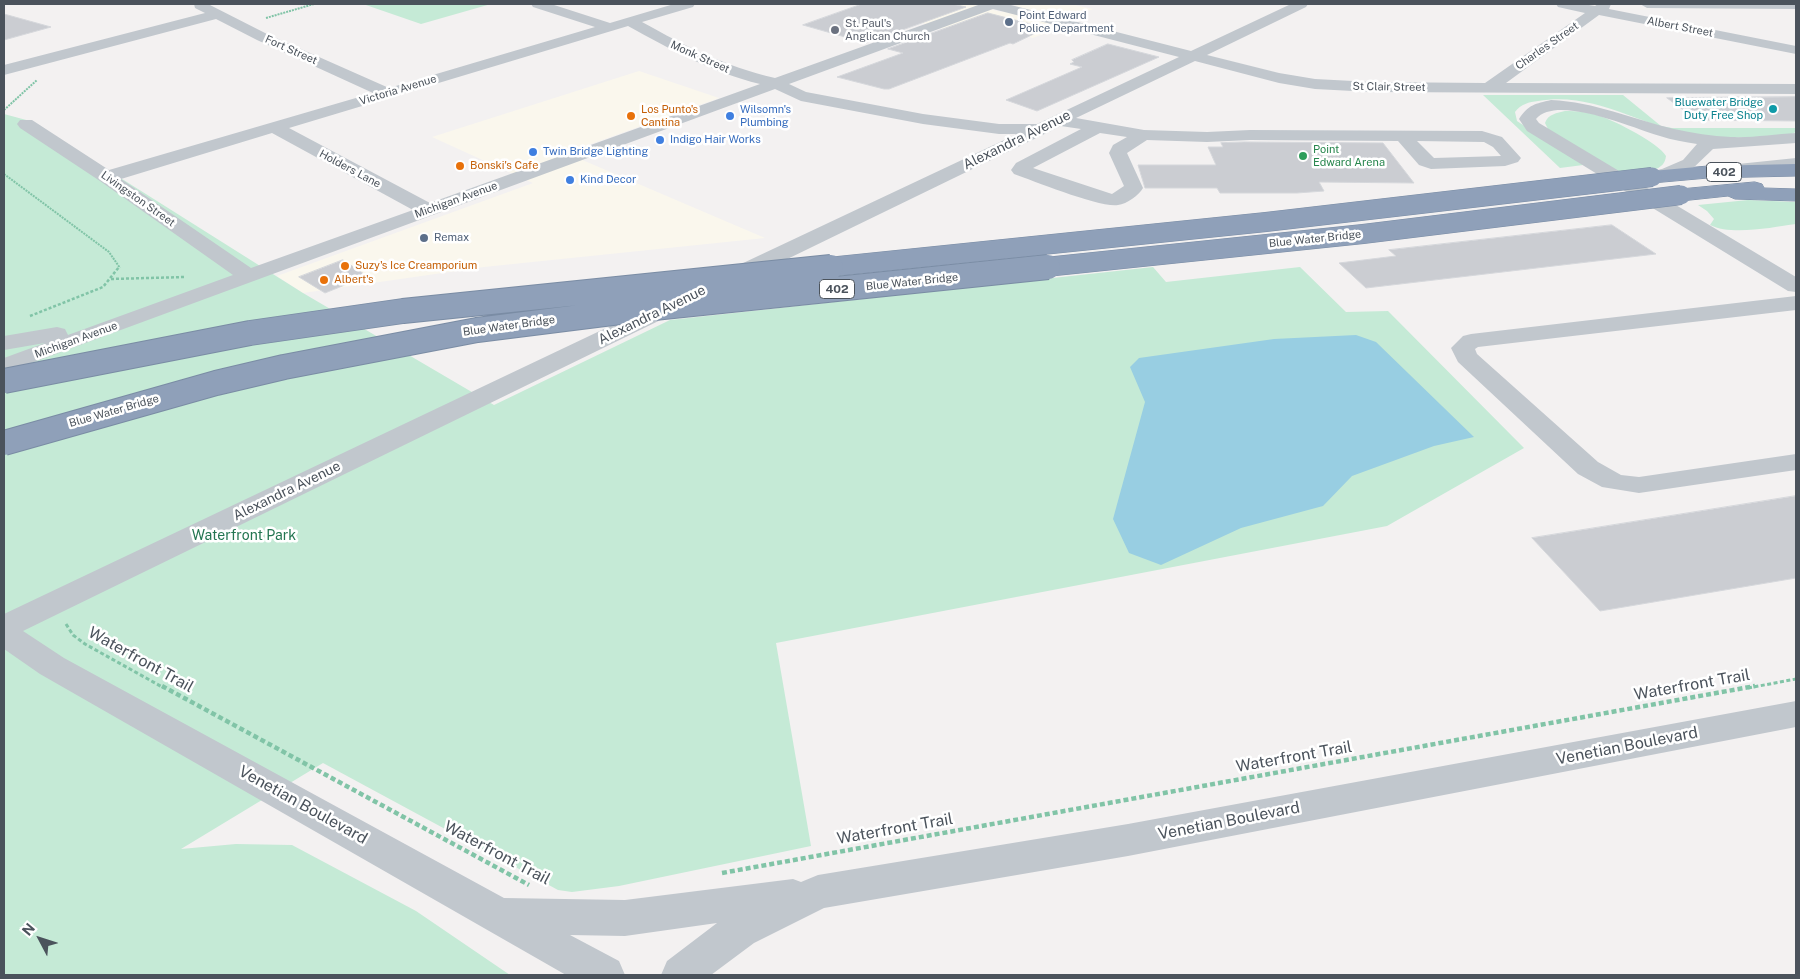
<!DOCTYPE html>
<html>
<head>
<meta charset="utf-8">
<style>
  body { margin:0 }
  #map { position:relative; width:1800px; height:979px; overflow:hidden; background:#f3f1f1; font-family:"Public Sans",sans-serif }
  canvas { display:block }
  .frame { position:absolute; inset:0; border:5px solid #4b535c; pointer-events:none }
  .north { position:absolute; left:15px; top:914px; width:50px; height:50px; -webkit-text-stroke:4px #fff; paint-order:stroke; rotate:310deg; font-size:14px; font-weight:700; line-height:20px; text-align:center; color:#4b535c }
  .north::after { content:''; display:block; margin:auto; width:18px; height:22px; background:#4b535c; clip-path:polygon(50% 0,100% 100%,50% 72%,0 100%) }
</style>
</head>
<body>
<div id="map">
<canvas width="1800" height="979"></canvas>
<div class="frame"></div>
<div class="north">N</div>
</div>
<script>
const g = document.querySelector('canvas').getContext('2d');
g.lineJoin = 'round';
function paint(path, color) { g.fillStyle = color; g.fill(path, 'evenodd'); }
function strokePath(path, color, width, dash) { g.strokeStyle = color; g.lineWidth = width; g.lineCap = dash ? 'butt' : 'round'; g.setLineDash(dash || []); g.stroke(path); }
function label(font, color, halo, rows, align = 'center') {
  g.font = font + ' "Public Sans",sans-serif'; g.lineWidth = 5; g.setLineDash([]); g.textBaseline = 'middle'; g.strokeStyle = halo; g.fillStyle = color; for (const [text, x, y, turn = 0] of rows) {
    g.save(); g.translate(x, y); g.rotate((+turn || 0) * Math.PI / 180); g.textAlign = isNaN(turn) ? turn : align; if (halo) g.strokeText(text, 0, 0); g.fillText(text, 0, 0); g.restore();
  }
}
paint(new Path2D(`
  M851,4H970L1001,12L1020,4H1071L1093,9L1074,16L1081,18L1033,38L976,23L955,32Z
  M639,71L719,98L566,153L765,238L484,267L303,293L277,276L533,183L432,137Z`), '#faf7ed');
paint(new Path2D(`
  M363,4H491L421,24Z
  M1483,95H1623L1661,126L1672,128H1796V132L1789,135C1757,137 1725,140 1693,135C1640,126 1595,91 1538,101C1529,102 1521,104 1515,112L1517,121L1583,165L1560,168Z
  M1565,111C1577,111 1589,112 1600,116C1615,121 1659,143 1666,156C1665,164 1661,167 1654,170L1618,174L1549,131L1545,123C1548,114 1557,113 1565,111Z
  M4,114L30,121L303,293L494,405L670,320L1153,267L1166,282L1300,267L1346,312L1388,311L1524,448L1387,526L776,643L811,846L619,886L572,892L558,890L323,763L181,849L236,844L292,845L416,911L510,975H4Z
  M1748,200L1796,202V224C1773,227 1732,236 1710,225L1714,219L1707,211L1698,205Z`), '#c5ead6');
paint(new Path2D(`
  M1356,335L1376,342L1474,437L1434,446L1352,476L1323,506L1241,528L1161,565L1129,553L1113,519L1145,402L1130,367L1139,358L1274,339Z`), '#98cee2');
const building = new Path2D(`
  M862,4H952L966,7L866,43L803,25Z
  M988,13L1046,28L1013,44L1010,43L889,89H884L837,77L903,53L888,49Z
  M4,14L51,27L4,40Z
  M1108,44L1159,57L1037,111L1006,100L1082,67L1070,64L1074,62L1072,60Z
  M1796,97V121L1697,120L1667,98Z
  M1244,142L1383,143L1414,183L1319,182L1324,191L1297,193H1220L1217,188H1145L1138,165H1216L1208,147H1223L1221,143Z
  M1612,225L1656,254L1366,288L1339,263L1396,256L1389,250Z
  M343,260L367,276L325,293L299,277Z
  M1796,496V578L1600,611L1532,538Z`);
paint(building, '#cbcdd2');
strokePath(building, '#d5d7db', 1);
const highway = new Path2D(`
  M1796,164V176L1708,178L1652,183L1645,181L1643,177L1645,173L1652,171L1708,166Z
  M1755,182L1762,184L1764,188L1796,189V201L1735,199L1728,196L1681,201L1674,199L1671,195L1674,191L1681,189Z`);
strokePath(highway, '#7a8ca4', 1);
strokePath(new Path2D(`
  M266,18L314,4
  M4,110L37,80
  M4,174L109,252L120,268`), '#81c4a7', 2, [2, 1]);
strokePath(new Path2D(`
  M111,279L185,277
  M30,316L103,287L119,267`), '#81c4a7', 2.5, [3, 2]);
strokePath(new Path2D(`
  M66,624L73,635L85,644L164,688
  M1748,688L1796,679`), '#81c4a7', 3, [4, 2.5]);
strokePath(new Path2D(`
  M162,686L529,885
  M722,873L1755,686`), '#81c4a7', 4.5, [5, 3]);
paint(new Path2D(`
  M194,4H208L267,34L389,88L595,27L533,7L531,4H551L610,23L674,4H695L693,7L642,22C687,47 724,66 775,78L981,4H1007L1191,51L1291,4H1308L1306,7L1207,55L1279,73L1315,79L1372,82L1485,83L1585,13L1558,7L1556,4H1583L1595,6L1598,4H1611L1609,9L1796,46V54L1599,15L1506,83L1796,84V94L1372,92L1315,89L1279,83L1195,61L1076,118L1144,130L1207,132L1250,130L1482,131L1502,137L1521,158L1518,162L1505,166L1431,169L1419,165L1398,141L1250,140L1207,142L1147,140L1127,153L1143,188C1139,195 1127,204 1118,205C1100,208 1034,181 1014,174L1011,170L1016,163L1081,129L1061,126L738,283L730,284L722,283L719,278L722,273L1017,134H999L923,124L801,101L775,89L4,373V358L45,343L4,350V336L57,327L65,329L68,335L233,275L100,181L20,128L17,124L20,120H32L109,170L373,93L257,40L216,19L4,75V65L205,13L195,8ZM993,9L1179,57L1037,124H999L923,114L806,92L789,84ZM628,26C672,50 711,72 760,84L430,203L289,128ZM272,133L413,210L251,268L121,179ZM1100,133L1127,137L1113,145L1109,153L1124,186L1112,194L1033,168ZM1417,141L1484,142L1493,147L1501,156L1434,158Z
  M1640,4H1796V9L1647,8Z
  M1551,100C1595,102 1632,119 1674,129C1692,133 1712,136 1731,137C1752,138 1775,134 1796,133V143L1713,149L1689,172L1662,182L1655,180L1653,176L1655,172L1683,160L1697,144C1685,142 1672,140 1660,136C1632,128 1557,94 1536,119L1539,123L1796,277V292L1788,291L1527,131L1519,119C1529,104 1535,104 1551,100Z
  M1796,158V168L1738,174L1732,173L1729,169L1732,165L1738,164Z
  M1796,296V310L1478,347L1475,349L1477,354L1598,462L1621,475L1639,477L1796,454V470L1639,493L1602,487L1578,474L1458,362L1451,348L1463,336L1471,334Z
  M673,298L681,300L684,305L681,310L23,631L64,658L504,898L625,900L793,879L801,882L818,875L1128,824L1796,701V727L1128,856L824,908L754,943L711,975H661L667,961L717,923L625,936L570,935L619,961L625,975H566L40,674L4,649V614L665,300Z`), '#c1c7cd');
paint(highway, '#8fa0b9');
const highwayBridgeFar1 = new Path2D(`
  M819,268L1266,222L1652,177
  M1036,268L1363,234L1681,195`);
const highwayBridge = new Path2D(`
  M4,381L250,333L403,311L831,267
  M4,443L216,383L284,367L477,330L644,309L1048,267`);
strokePath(highwayBridgeFar1, '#7a8ca4', 20, []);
strokePath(highwayBridge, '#7a8ca4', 26, []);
strokePath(highwayBridgeFar1, '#8fa0b9', 19);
strokePath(highwayBridge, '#8fa0b9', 24);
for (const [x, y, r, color] of [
  [1009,22,5,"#5c6f8a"],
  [835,30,5,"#6b7280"],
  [1773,109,5,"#0f9aa8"],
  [631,116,5,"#e8710a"],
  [730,116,5,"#3f7fe0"],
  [660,140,5,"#3f7fe0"],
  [533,152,5,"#3f7fe0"],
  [1303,156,5,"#2e9e5b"],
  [460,166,5,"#e8710a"],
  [570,180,5,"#3f7fe0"],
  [424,238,5,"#5c6f8a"],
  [345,266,5,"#e8710a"],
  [324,280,5,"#e8710a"]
]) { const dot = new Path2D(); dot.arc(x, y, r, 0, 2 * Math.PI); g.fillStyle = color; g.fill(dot); strokePath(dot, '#fff', 2); }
label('11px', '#4e5e75', '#fff', [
  ["Point Edward",1019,16],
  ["Police Department",1019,29],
  ["Remax",434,238]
], 'left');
label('11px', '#5b616d', '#fff', [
  ["St. Paul's",845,24],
  ["Anglican Church",845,37]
], 'left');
label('11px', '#4b535c', '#fff', [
  ["Albert Street",1680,27,11],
  ["Charles Street",1547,46,-35],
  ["Fort Street",291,50,24],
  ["Monk Street",700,57,24],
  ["St Clair Street",1389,87,1],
  ["Victoria Avenue",398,90,-17],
  ["Holders Lane",350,169,28],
  ["Livingston Street",138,199,35],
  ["Michigan Avenue",456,200,-20],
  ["Blue Water Bridge",1315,239,-6],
  ["Blue Water Bridge",912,282,-6],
  ["Blue Water Bridge",509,326,-8],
  ["Michigan Avenue",76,340,-20],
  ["Blue Water Bridge",114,411,-16]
]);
label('11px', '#0d838f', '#fff', [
  ["Bluewater Bridge",1763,103],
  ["Duty Free Shop",1763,116]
], 'right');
label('11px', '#c56008', '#fff', [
  ["Los Punto's",641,110],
  ["Cantina",641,123],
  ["Bonski's Cafe",470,166],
  ["Suzy's Ice Creamporium",355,266],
  ["Albert's",334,280]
], 'left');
label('11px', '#366cbe', '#fff', [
  ["Wilsomn's",740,110],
  ["Plumbing",740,123],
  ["Indigo Hair Works",670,140],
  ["Twin Bridge Lighting",543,152],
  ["Kind Decor",580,180]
], 'left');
label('11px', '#27864d', '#fff', [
  ["Point",1313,150],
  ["Edward Arena",1313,163]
], 'left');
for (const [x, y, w] of [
  [1724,172,35],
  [837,289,35]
]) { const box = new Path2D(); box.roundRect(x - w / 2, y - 9.5, w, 19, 4); g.fillStyle = '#fff'; g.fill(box); strokePath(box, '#4b535c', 1); }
label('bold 12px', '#4b535c', null, [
  ["402",1724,172],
  ["402",837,289]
]);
label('14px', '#4b535c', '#fff', [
  ["Alexandra Avenue",1017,140,-26],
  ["Alexandra Avenue",652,315,-26],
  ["Alexandra Avenue",287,491,-26]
]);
label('14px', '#237551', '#fff', [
  ["Waterfront Park",244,536]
]);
label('16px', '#4b535c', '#fff', [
  ["Waterfront Trail",141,660,29],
  ["Waterfront Trail",1692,685,-10],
  ["Venetian Boulevard",1627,746,-11],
  ["Waterfront Trail",1294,757,-10],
  ["Venetian Boulevard",303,805,29],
  ["Venetian Boulevard",1229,821,-11],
  ["Waterfront Trail",895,829,-10],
  ["Waterfront Trail",497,853,28]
]);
</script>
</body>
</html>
